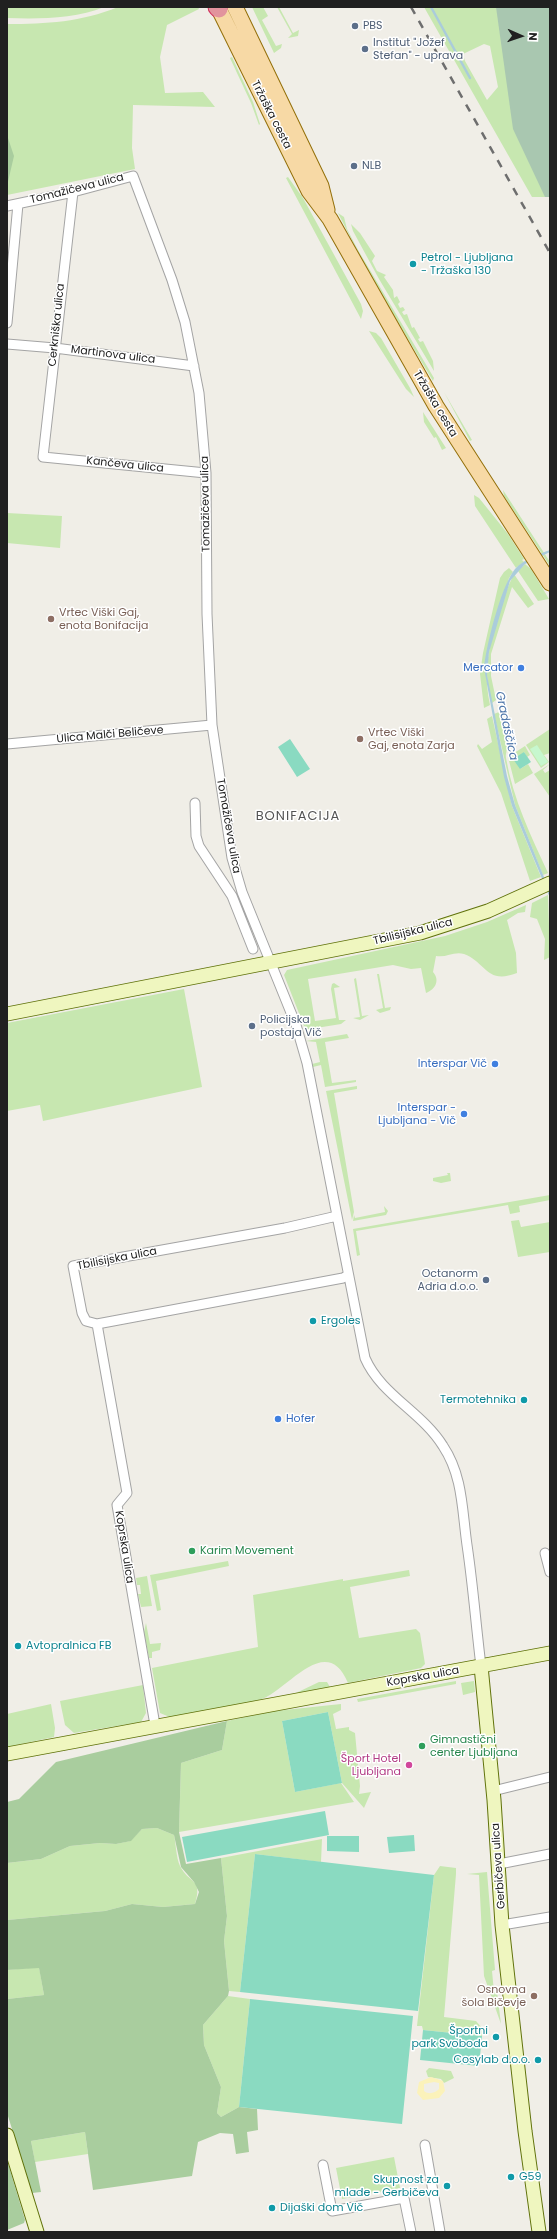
<!DOCTYPE html>
<html>
<head>
<meta charset="utf-8">
<style>
  body { margin:0 }
  #map { position:relative; width:557px; height:2239px; overflow:hidden; background:#f0eee7; font-family:Poppins,sans-serif }
  canvas { display:block }
  .frame { position:absolute; inset:0; border:8px solid #202020; pointer-events:none }
  .north { position:absolute; left:501px; top:16px; width:40px; height:40px; -webkit-text-stroke:3px #fff; paint-order:stroke; rotate:92deg; font-size:11px; font-weight:700; line-height:16px; text-align:center; color:#202020 }
  .north::after { content:''; display:block; margin:auto; width:14px; height:18px; background:#202020; clip-path:polygon(50% 0,100% 100%,50% 72%,0 100%) }
</style>
</head>
<body>
<div id="map">
<canvas width="557" height="2239"></canvas>
<div class="frame"></div>
<div class="north">N</div>
</div>
<script>
const g = document.querySelector('canvas').getContext('2d');
g.lineJoin = 'round';
function paint(path, color) { g.fillStyle = color; g.fill(path, 'evenodd'); }
function strokePath(path, color, width, dash) { g.strokeStyle = color; g.lineWidth = width; g.lineCap = dash ? 'butt' : 'round'; g.setLineDash(dash || []); g.stroke(path); }
function label(font, color, halo, rows, align = 'center') {
  g.font = font + ' Poppins,sans-serif'; g.lineWidth = 3; g.setLineDash([]); g.textBaseline = 'middle'; g.strokeStyle = halo; g.fillStyle = color; for (const [text, x, y, turn = 0] of rows) {
    g.save(); g.translate(x, y); g.rotate((+turn || 0) * Math.PI / 180); g.textAlign = isNaN(turn) ? turn : align; if (halo) g.strokeText(text, 0, 0); g.fillText(text, 0, 0); g.restore();
  }
}
paint(new Path2D(`
  M7,7H104C75,19 38,19 7,18Z
  M118,7H198L199,9L167,25L160,57L165,93L203,92L215,107L133,105L132,148L135,169L7,195V24C47,24 81,22 118,7Z
  M252,7H263L268,16L262,20L276,46L282,44L281,48L274,53Z
  M277,7H279L293,33L299,30L298,36L288,38L292,34Z
  M424,7H508L550,197H532ZM484,44L490,46L498,87L487,100L465,61L463,54Z
  M232,57L253,102L260,124L259,125L251,103L230,58Z
  M288,177L303,198L361,304L363,311L361,319L286,178Z
  M338,213L344,217L347,229L358,250L434,378L433,381L369,274Z
  M351,224L360,233L375,256L372,261L377,271L386,275L384,277L393,290L394,298L397,296L400,302L398,304L400,308L403,307L405,310L402,312L404,315L407,314L412,328L414,327L420,338L418,339L420,342L423,341L433,361L434,371L379,279L353,231Z
  M369,331L376,333L381,338L410,388L414,397L406,389Z
  M444,392L472,440L470,441Z
  M423,412L446,448L442,450L436,437L434,438L424,422Z
  M503,490L550,562V566L504,496Z
  M474,495L479,498L508,534L524,559L522,560L524,562L516,568L475,506Z
  M7,513L62,516L60,548L7,543Z
  M525,564L531,569L549,599L538,601L518,571Z
  M509,568L513,572L509,578C495,624 480,655 490,705L484,708L480,674L483,653L500,578L504,572Z
  M514,574L534,604L528,608L512,587L491,654V676L496,700L492,703C490,694 487,685 487,676C485,653 503,594 514,574Z
  M499,712C504,720 509,730 509,740C509,746 505,752 506,758C513,799 531,836 548,873L543,875L515,805L494,714Z
  M492,716L512,806L541,877L530,881L501,793L477,746L478,744L482,749L492,742L487,719Z
  M550,729V753L544,755L549,762L541,768L526,745Z
  M525,746L530,755L527,757L524,752L520,769L528,764L533,773L515,784L508,757Z
  M550,764L543,770L545,773L550,770V797L534,774Z
  M548,895L550,957L544,960L545,939L537,919L530,917L532,903Z
  M526,905L525,912L518,913L507,920L516,953L517,973C486,985 486,962 464,954C454,951 446,958 436,956L433,972C440,980 436,989 426,993L421,968L411,969L393,965L308,979L315,1021L336,1018L331,989L332,984L334,983L340,987L334,988L339,1020H346L341,1024L310,1029H307L304,1026L284,975L287,970L445,936L487,922Z
  M377,974H379L385,1008L391,1007L390,1010L380,1013L376,1010L383,1008Z
  M356,978L362,1016L369,1015L360,1020L353,1018L360,1017L354,979Z
  M180,987H182L7,1021V1018Z
  M184,989L202,1087L43,1121L40,1105L7,1111V1023Z
  M347,1034L349,1038L325,1042L332,1083L356,1080V1082L325,1087L321,1065L313,1067L312,1064L320,1062L316,1042L306,1041Z
  M357,1086V1089L334,1093L354,1212L352,1220L326,1091Z
  M447,1173H450L451,1181L441,1183L433,1181V1178L448,1175Z
  M550,1195V1200L519,1206L520,1212L510,1214L508,1205L356,1231L360,1255L357,1256L353,1229Z
  M384,1206L388,1211L386,1215L353,1221L354,1215L355,1218L385,1212Z
  M519,1220L521,1227L550,1222V1252L518,1257L511,1221Z
  M228,1561L229,1566L156,1581L161,1610L157,1611L150,1575Z
  M409,1570L410,1576L350,1587L359,1638L416,1629L420,1633L425,1664L421,1668L348,1683C326,1630 286,1693 259,1700C231,1708 201,1712 172,1718L160,1713L152,1668L258,1647L253,1595L343,1579V1581Z
  M147,1576L152,1606L141,1607L138,1594H141L140,1585H137L136,1578Z
  M146,1623L150,1644L161,1643L160,1650L152,1652V1658H149L144,1632Z
  M455,1677V1678L357,1696Z
  M456,1681V1684L358,1702L357,1699Z
  M474,1681L475,1692L463,1695L461,1683Z
  M319,1682H327L330,1687L296,1693Z
  M143,1685L146,1713L141,1722L74,1733L65,1725L60,1701Z
  M51,1704L55,1728L54,1737L7,1747V1714Z
  M341,1704V1710L333,1714L336,1729L349,1727V1730L355,1733L360,1786L359,1794L371,1792L364,1808L342,1783L328,1712L282,1721L295,1792L341,1783L354,1802L179,1832L181,1763L222,1750L227,1721L275,1711Z
  M157,1828L174,1835C176,1844 176,1857 180,1866C189,1884 203,1878 195,1904L163,1907L132,1904L105,1911L7,1920V1863L41,1859L70,1846L100,1843L116,1844L130,1841L142,1829Z
  M322,1839L321,1862L255,1854L240,1992L229,1991L224,1941L227,1916L221,1858Z
  M440,1866L456,1868V1874L444,2017L476,2021L482,2028V2036L423,2030L422,2026H417L434,1875Z
  M487,1872L495,1970L492,1971L494,1992H497L501,2024L484,1976L479,1875L467,1874Z
  M39,1967L44,1995L7,1999V1970Z
  M228,1996L250,1999L239,2107L221,2117L217,2113L221,2087L204,2045L203,2025Z
  M429,2068L451,2071L454,2078L444,2083L441,2079L428,2077L426,2071Z
  M85,2132L88,2154L35,2162L31,2141Z
  M394,2157L400,2188L342,2199L336,2168Z`), '#c7e7b0');
paint(new Path2D(`
  M7,135L14,156L7,186Z
  M227,1721L222,1750L181,1763L179,1832L186,1864L221,1858L227,1916L224,1941L229,1991L228,1996L203,2025L204,2045L221,2087L217,2113L221,2117L239,2107L257,2109L258,2130L247,2132L249,2152L236,2154L233,2134L220,2133L198,2142L192,2176L93,2190L85,2132L31,2141L41,2192L32,2193L7,2113V1999L44,1995L39,1968L7,1970V1920L105,1911L132,1904L163,1907L195,1904L199,1892L194,1882L181,1867L174,1835L157,1828L142,1829L131,1841L116,1844L100,1843L70,1846L41,1859L7,1863V1802L19,1799L56,1762Z
  M7,2160L25,2220L24,2223L7,2230Z`), '#a9cd9e');
paint(new Path2D(`
  M431,2077L443,2081L445,2091L439,2098L423,2100L417,2093L419,2082ZM434,2082L439,2083V2089C435,2093 429,2095 424,2091V2084Z`), '#fbf2ba');
paint(new Path2D(`
  M496,7H550V197H545L513,129Z`), '#a9c7b0');
paint(new Path2D(`
  M537,745L548,762L541,766L530,749Z`), '#c7f7ce');
paint(new Path2D(`
  M290,739L310,769L297,777L278,747Z
  M524,752L531,762L520,769L513,759Z
  M328,1712L342,1783L295,1792L282,1721Z
  M325,1811L329,1835L187,1862L182,1837Z
  M414,1835L415,1851L389,1853L387,1837Z
  M327,1836H359V1852L327,1851Z
  M255,1854L434,1875L418,2011L240,1992Z
  M250,1999L413,2016L402,2124L239,2107Z
  M423,2030L482,2036L479,2066L420,2060Z`), '#8adac1');
paint(new Path2D(`
  M550,550V552L525,564L510,581L489,652L487,675L507,776L515,805L550,892V898L512,806L504,777L484,668C486,646 501,586 515,569C523,560 539,554 550,550Z`), '#aaccdb');
strokePath(new Path2D(`
  M431,7L470,78`), '#aaccdb', 2.5);
const street = new Path2D(`
  M73,192L43,457L206,473
  M7,206L73,192L133,176L172,280L185,322L199,393L206,473L207,614L212,725L232,858L242,892L296,1025L307,1063L365,1358C381,1395 422,1412 443,1446C463,1476 462,1510 467,1545C473,1585 476,1626 481,1666
  M7,323L18,204
  M7,344L55,348L194,366
  M7,744L212,725
  M195,803L196,836L199,846L232,896L253,949
  M337,1216L285,1228L73,1266L82,1313L86,1321L97,1324L343,1278L348,1275
  M97,1324L127,1493L117,1505L155,1725
  M545,1553L550,1572
  M493,1791L550,1777
  M499,1864L550,1854
  M502,1925L550,1917
  M425,2145L440,2232
  M323,2165L332,2211L404,2198L411,2232`);
const secondary = new Path2D(`
  M7,1014L420,933L488,911L550,883
  M481,1666L494,1800L502,1925L525,2131L539,2232
  M7,1754L550,1653
  M7,2135L37,2232`);
const primary = new Path2D(`
  M218,7L309,191L330,219L436,406L550,583
  M235,7L321,186L327,210`);
const highway = new Path2D(`
  M217,7L219,9`);
strokePath(street, '#a4a4a4', 11);
strokePath(secondary, '#60720b', 15);
strokePath(primary, '#936f09', 17);
strokePath(highway, '#d1305c', 19);
strokePath(street, '#fff', 9);
strokePath(secondary, '#eff6bf', 13);
strokePath(primary, '#f7d9a5', 15);
strokePath(highway, '#e2939d', 17);
strokePath(new Path2D(`
  M411,7L550,253`), '#6e6e6e', 2.5, [8, 8]);
for (const [x, y, r, color] of [
  [355,26,4,"#5c6f8a"],
  [365,49,4,"#5c6f8a"],
  [354,166,4,"#5c6f8a"],
  [413,264,4,"#0f9aa8"],
  [51,619,4,"#8d6e63"],
  [521,668,4,"#3f7fe0"],
  [360,739,4,"#8d6e63"],
  [252,1026,4,"#5c6f8a"],
  [495,1064,4,"#3f7fe0"],
  [464,1114,4,"#3f7fe0"],
  [486,1280,4,"#5c6f8a"],
  [313,1321,4,"#0f9aa8"],
  [524,1400,4,"#0f9aa8"],
  [278,1419,4,"#3f7fe0"],
  [192,1551,4,"#2e9e5b"],
  [18,1646,4,"#0f9aa8"],
  [422,1746,4,"#2e9e5b"],
  [409,1765,4,"#d1479c"],
  [534,1996,4,"#8d6e63"],
  [496,2037,4,"#0f9aa8"],
  [538,2060,4,"#0f9aa8"],
  [511,2177,4,"#0f9aa8"],
  [447,2186,4,"#0f9aa8"],
  [272,2208,4,"#0f9aa8"]
]) { const dot = new Path2D(); dot.arc(x, y, r, 0, 2 * Math.PI); g.fillStyle = color; g.fill(dot); strokePath(dot, '#fff', 1.5); }
label('11px', '#4e5e75', '#fff', [
  ["PBS",363,26],
  ["Institut \"Jožef",373,43],
  ["Stefan\" - uprava",373,56],
  ["NLB",362,166],
  ["Policijska",260,1020],
  ["postaja Vič",260,1033],
  ["Octanorm",478,1274,"right"],
  ["Adria d.o.o.",478,1287,"right"]
], 'left');
label('11px', '#202020', '#fff', [
  ["Tržaška cesta",271,115,63],
  ["Tomažičeva ulica",77,189,-14],
  ["Cerkniška ulica",57,325,-84],
  ["Martinova ulica",113,355,7],
  ["Tržaška cesta",435,404,59],
  ["Kančeva ulica",125,465,6],
  ["Tomažičeva ulica",206,504,-91],
  ["Ulica Malči Beličeve",110,735,-5],
  ["Tomažičeva ulica",228,826,80],
  ["Tbilisijska ulica",413,932,-14],
  ["Tbilisijska ulica",117,1259,-11],
  ["Koprska ulica",124,1547,81],
  ["Koprska ulica",423,1677,-10],
  ["Gerbičeva ulica",499,1866,-94]
]);
label('11px', '#0d838f', '#fff', [
  ["Petrol - Ljubljana",421,258],
  ["- Tržaška 130",421,271],
  ["Ergoles",321,1321],
  ["Termotehnika",516,1400,"right"],
  ["Avtopralnica FB",26,1646],
  ["Športni",488,2031,"right"],
  ["park Svoboda",488,2044,"right"],
  ["Cosylab d.o.o.",530,2060,"right"],
  ["G59",519,2177],
  ["Skupnost za",439,2180,"right"],
  ["mlade - Gerbičeva",439,2193,"right"],
  ["Dijaški dom Vič",280,2208]
], 'left');
label('11px', '#785e54', '#fff', [
  ["Vrtec Viški Gaj,",59,613],
  ["enota Bonifacija",59,626],
  ["Vrtec Viški",368,733],
  ["Gaj, enota Zarja",368,746],
  ["Osnovna",526,1990,"right"],
  ["šola Bičevje",526,2003,"right"]
], 'left');
label('11px', '#366cbe', '#fff', [
  ["Mercator",513,668],
  ["Interspar Vič",487,1064],
  ["Interspar -",456,1108],
  ["Ljubljana - Vič",456,1121],
  ["Hofer",286,1419,"left"]
], 'right');
label('11px', '#27864d', '#fff', [
  ["Karim Movement",200,1551],
  ["Gimnastični",430,1740],
  ["center Ljubljana",430,1753]
], 'left');
label('11px', '#b23c85', '#fff', [
  ["Šport Hotel",401,1759],
  ["Ljubljana",401,1772]
], 'right');
label('italic 12px', '#5178ab', '#fff', [
  ["Gradaščica",506,726,78]
]);
g.letterSpacing = '1px';
label('13px', '#535353', '#fff', [
  ["BONIFACIJA",298,817]
]);
g.letterSpacing = '0px';
</script>
</body>
</html>
